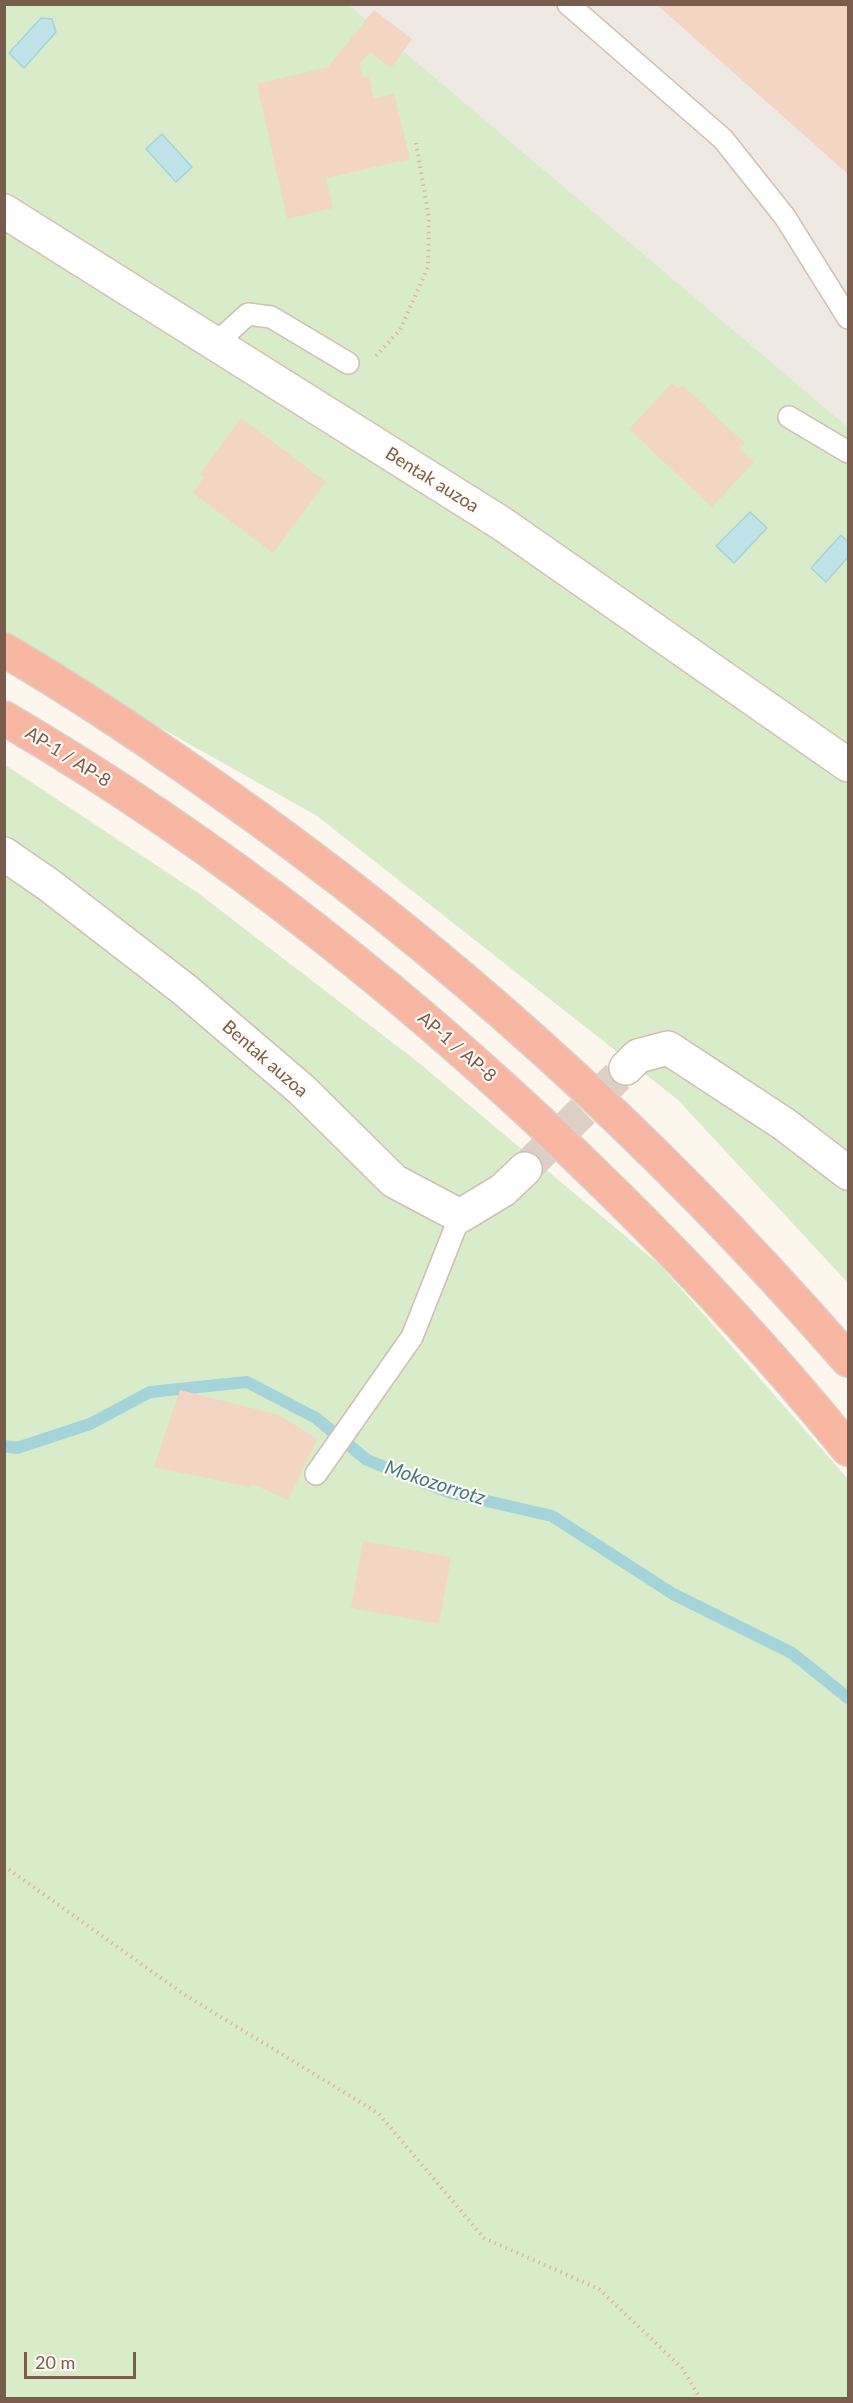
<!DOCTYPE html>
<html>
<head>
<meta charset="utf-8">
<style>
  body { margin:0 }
  #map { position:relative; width:853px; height:2403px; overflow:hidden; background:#fdf6ec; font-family:Lato,sans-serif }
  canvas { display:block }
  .frame { position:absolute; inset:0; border:6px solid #7a5c4d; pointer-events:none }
  .scale { position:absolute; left:24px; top:2352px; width:112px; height:27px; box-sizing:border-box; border:3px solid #7a5c4d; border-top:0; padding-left:8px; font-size:18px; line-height:21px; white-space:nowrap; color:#7a5c4d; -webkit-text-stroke:4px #fffaf3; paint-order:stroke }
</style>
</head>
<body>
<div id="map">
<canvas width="853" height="2403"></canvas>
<div class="frame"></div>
<div class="scale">20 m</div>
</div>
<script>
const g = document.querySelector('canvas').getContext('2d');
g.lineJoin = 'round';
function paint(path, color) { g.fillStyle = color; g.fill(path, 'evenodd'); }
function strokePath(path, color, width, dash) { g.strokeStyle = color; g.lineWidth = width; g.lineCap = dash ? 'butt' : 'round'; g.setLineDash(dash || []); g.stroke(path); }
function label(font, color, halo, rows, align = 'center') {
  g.font = font + ' Lato,sans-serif'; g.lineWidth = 4.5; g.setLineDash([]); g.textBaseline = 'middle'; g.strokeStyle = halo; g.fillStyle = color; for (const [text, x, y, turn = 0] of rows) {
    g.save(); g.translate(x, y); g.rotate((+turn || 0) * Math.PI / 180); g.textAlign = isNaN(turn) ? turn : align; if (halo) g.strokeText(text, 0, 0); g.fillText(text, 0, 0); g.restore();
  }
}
paint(new Path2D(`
  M349,5H848V427Z`), '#efe9e4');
paint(new Path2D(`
  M5,5H349L848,427V1283L677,1099L317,816L5,640Z
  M4,764L198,893L419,1063L661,1266L848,1479V2398H5Z`), '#d8ecc9');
const water = new Path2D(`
  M41,18L52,19L56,32L24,68L9,53Z
  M162,134L192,167L176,182L146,149Z
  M750,512L767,528L734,563L716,546Z
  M841,535L848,542V557L826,582L811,568Z`);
paint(water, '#bfe3e8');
strokePath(water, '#a5d3da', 1.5);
strokePath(new Path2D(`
  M4,1446L17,1448L90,1424L150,1392L247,1382L316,1418L367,1460L448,1492L552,1516L673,1594L792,1653L848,1698`), '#a5d3da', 12);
paint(new Path2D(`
  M656,4H848V174Z
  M374,10L412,39L391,68L370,52L359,64L363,78L369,77L374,98L394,94L410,159L326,178L333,208L287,219L257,84L328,67Z
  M672,383L678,389L682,385L745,443L740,449L754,462L712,507L629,429Z
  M241,418L326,482L273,553L193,493L204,477L200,474Z
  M180,1390L279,1415L317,1439L288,1500L252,1484L250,1487L154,1467Z
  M363,1541L451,1557L439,1624L351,1608Z`), '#f3d5c3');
strokePath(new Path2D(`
  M525,1169L626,1068`), '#dcd0c4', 33, [33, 16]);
const lane = new Path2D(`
  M568,4L723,139L785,217L848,318
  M215,344L248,314L271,317L348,363
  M789,417L848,452
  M316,1474L412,1337L460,1216`);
const street = new Path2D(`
  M4,854L49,885L185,990L302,1090L394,1181L460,1216L503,1190L525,1169
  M626,1068L638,1056L668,1048L784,1124L848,1173`);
const secondary = new Path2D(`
  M4,211L501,523L848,765`);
const highway = new Path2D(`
  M4,650C77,692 146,739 214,787C449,951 660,1144 848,1360
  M4,718C228,849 432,1013 616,1195C698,1276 776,1360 848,1449`);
strokePath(lane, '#d1beb0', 24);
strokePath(street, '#d1beb0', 36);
strokePath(secondary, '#d6c0b0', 36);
strokePath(highway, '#dad1cd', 36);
strokePath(new Path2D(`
  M376,356L400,330L428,267L429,218L416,143
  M4,1866L185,1995L378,2113L484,2238L599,2289L682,2368L700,2398`), '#d9b8a5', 4, [1.5, 4.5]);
strokePath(lane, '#fff', 21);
strokePath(street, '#fff', 33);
strokePath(secondary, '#fff', 33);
strokePath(highway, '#f7b7a3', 33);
label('18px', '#7a5c4d', '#fffaf3', [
  ["Bentak auzoa",432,480,32],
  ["AP-1 / AP-8",68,757,32],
  ["AP-1 / AP-8",457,1047,41],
  ["Bentak auzoa",265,1059,41]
]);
label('italic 20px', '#437c86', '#fffaf3', [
  ["Mokozorrotz",435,1483,18]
]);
</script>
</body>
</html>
